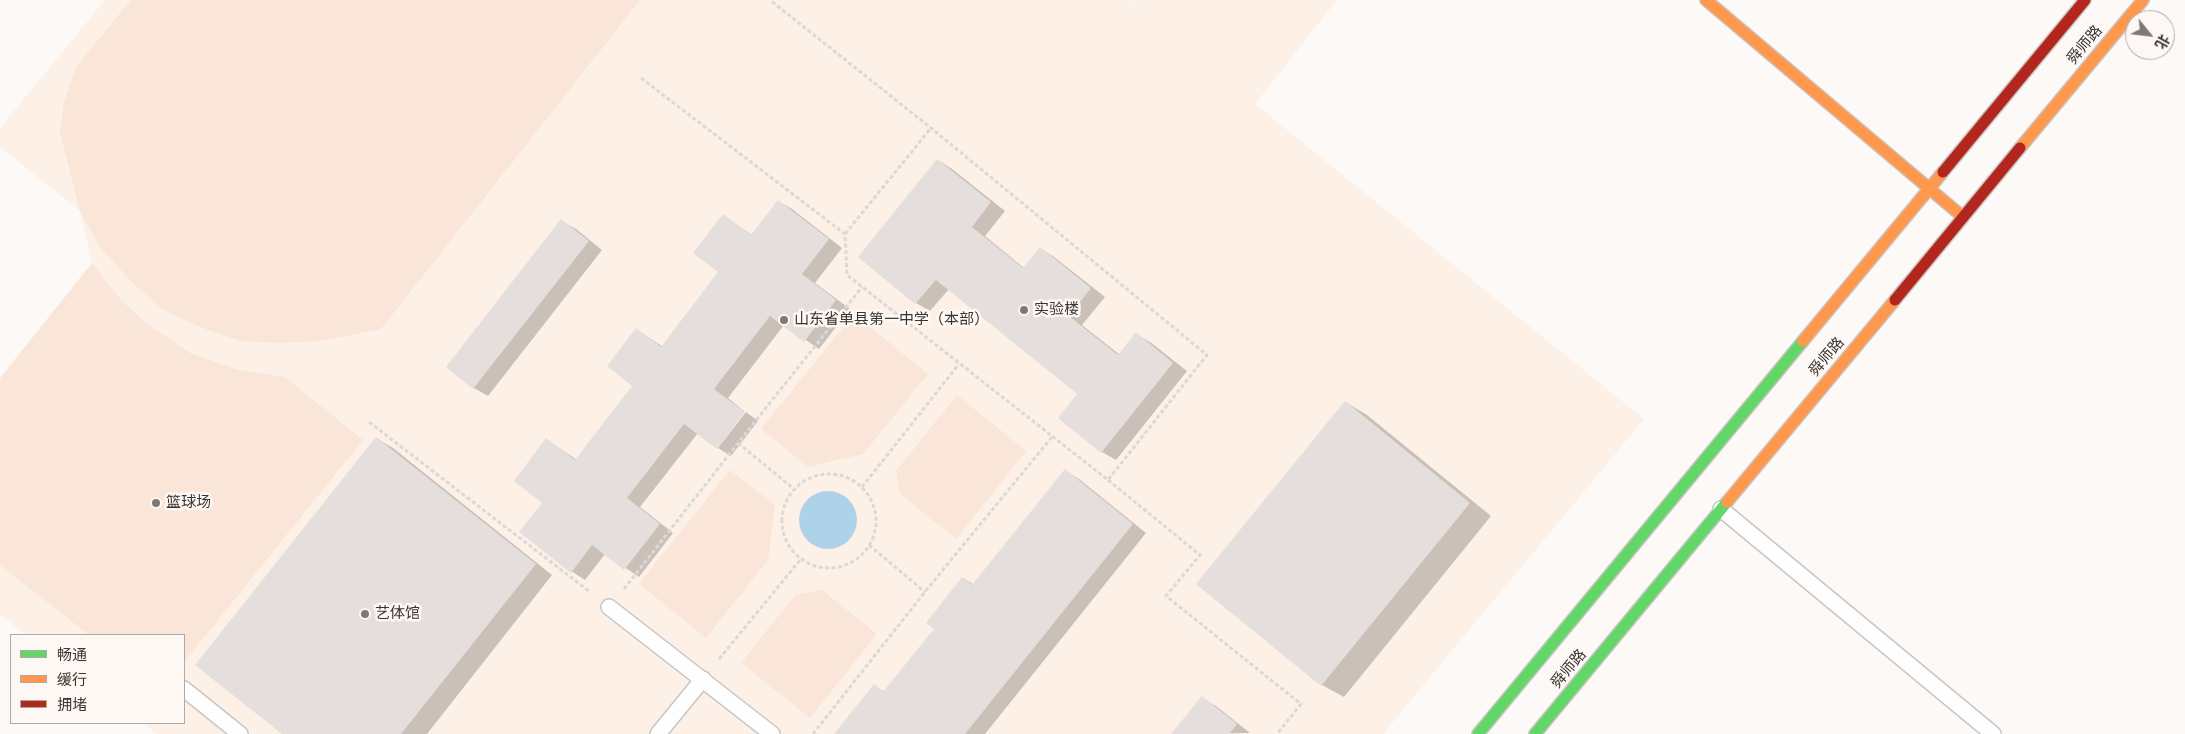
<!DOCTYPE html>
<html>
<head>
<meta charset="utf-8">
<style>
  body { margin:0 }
  #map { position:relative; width:2185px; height:734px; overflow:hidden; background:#fcf9f6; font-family:Arial,"Noto Sans SC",sans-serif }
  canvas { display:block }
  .legend { position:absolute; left:10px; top:634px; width:175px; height:90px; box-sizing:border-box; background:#fef8f4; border:1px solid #b0aaa6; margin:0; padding:6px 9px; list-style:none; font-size:15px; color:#3a3431 }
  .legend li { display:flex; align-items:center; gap:10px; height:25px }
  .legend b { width:25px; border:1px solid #b0aaa6 }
  .north { position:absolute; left:2125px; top:10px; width:50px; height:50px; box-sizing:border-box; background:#fef8f4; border:1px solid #b0aaa6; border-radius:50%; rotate:119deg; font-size:14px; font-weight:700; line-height:20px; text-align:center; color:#3a3431 }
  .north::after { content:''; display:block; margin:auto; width:18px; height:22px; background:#7e7976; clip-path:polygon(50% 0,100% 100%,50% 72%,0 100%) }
</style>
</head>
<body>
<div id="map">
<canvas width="2185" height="734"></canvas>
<ul class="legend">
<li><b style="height:6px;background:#63d668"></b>畅通</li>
<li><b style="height:6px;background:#ff974d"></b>缓行</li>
<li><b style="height:6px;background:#b3261e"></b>拥堵</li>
</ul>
<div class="north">北</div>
</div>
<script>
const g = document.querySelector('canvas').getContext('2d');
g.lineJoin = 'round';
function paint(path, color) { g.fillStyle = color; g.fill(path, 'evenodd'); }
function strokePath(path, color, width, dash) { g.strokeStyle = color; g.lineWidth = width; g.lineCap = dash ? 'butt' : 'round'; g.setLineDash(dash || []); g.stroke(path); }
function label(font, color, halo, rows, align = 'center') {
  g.font = font + ' Arial,"Noto Sans SC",sans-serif'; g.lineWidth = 5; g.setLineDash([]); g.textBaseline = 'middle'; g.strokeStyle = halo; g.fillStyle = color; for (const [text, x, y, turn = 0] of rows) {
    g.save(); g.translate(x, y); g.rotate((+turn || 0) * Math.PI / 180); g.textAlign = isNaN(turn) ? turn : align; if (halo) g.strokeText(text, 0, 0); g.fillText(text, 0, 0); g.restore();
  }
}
paint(new Path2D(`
  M105,0H1133L1136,2L1138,0H1337L1255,104L1644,419L1383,734H157L142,723H184V635H27L0,615V377L92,263L80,211L0,147V128Z`), '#fdf0e7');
paint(new Path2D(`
  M131,0H640L381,329L322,341L278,343L241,341L200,327L164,310L134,284L102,250L80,211L60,133L64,102L76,67Z
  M92,263L121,300L146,323L190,353L238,370L285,377L363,440L184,662V635H89L0,565V379Z
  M854,314L928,374L863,454L808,467L761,429Z
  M957,395L1026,451L956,539L900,494L896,471Z
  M730,470L775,505L768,560L706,638L639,584Z
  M822,590L877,634L810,718L741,663L795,595Z`), '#f9e6d9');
paint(new Path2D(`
  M799 520a29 29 0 1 1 58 0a29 29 0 1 1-58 0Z`), '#aed2ea');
paint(new Path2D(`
  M938,160L952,169L1005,211L985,236L1024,268L1040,248L1054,257L1105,297L1082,325L1120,355L1136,334L1150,342L1187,371L1116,460L1102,452L1079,394L949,289L930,311L916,303L859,257Z
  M778,201L792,209L842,248L815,283L850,309L819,349L784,325L728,398L744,411L716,447L698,433L640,507L673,533L639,577L605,554L585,580L571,571L543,502L547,440L577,460L634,386L636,329L663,347L720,272L723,216L752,235Z
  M562,221L576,229L602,250L488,396L474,388L447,367Z
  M1345,402L1367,415L1491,516L1344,697L1322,685L1198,584Z
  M746,412L758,421L731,456L718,448Z
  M376,438L393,448L552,575L427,734H284Z
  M1065,471L1079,479L1146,533L985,734H836L874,686L885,692L936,628L963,578L974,585Z
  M1202,698L1216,706L1250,733L1173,734Z`), '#0003');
paint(new Path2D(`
  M937,159L991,202L972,227L1023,268L1040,247L1091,288L1069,316L1118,355L1136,332L1173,363L1101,453L1058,418L1077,394L936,280L915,304L858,257Z
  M778,200L829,239L802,274L836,300L804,342L770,316L714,389L745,412L717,449L684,424L627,498L660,524L624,570L592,545L571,573L519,532L542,503L514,481L546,438L575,460L632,386L607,366L636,328L661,347L718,272L693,253L723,214L751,235Z
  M561,219L589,241L473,389L446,367Z
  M1345,401L1470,503L1321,686L1196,584Z
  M376,437L536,564L401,734H282L195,665Z
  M1065,469L1133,524L965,734H834L874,684L883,692L934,629L926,623L962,577L972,585Z
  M1202,696L1237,724L1229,734H1171Z`), '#e4dfdc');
const lane = new Path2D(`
  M1721,509L1993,734
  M609,607L772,734
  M184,689L240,734
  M658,734L703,679`);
const fast = new Path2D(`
  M1478,734L1803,341
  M1535,734L1727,502`);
const slow = new Path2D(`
  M1706,0L1963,217
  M2020,148L2143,0
  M1803,341L1943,172
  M1727,502L1895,300`);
const jam = new Path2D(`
  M1943,172L2085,0
  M1895,300L2020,148`);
strokePath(lane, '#c9c5c2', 18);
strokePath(fast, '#c9c5c2', 14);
strokePath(slow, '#c9c5c2', 14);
strokePath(jam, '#c9c5c2', 14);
strokePath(new Path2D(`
  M641,78L845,234L847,275L1108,480L1207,355L931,128L770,0
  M845,234L931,128
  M369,422L590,592
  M738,443L794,489
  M782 521a47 47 0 1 1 94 0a47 47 0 1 1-94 0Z
  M1108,480L1200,555L1166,596L1301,704L1277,734
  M862,487L959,364
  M869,545L925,592
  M624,589L738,443L862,287
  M719,659L801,559
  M813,734L928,588L1052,437`), '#dad9d7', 3, [4, 2.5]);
strokePath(lane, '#fffefe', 15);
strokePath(fast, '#63d668', 11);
strokePath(slow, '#ff974d', 11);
strokePath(jam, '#b3261e', 11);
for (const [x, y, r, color] of [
  [1024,310,5,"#7e7976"],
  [784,320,5,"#7e7976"],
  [156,503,5,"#7e7976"],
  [365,614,5,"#7e7976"]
]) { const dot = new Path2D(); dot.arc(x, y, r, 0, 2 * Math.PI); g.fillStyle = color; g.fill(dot); strokePath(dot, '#fef8f4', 2); }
label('15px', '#3a3431', '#fef8f4', [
  ["舜师路",2085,45,-50],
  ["舜师路",1827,357,-50],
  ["舜师路",1569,669,-50]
]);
label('15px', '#3a3431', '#fef8f4', [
  ["实验楼",1034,310],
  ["山东省单县第一中学（本部）",794,320],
  ["篮球场",166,503],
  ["艺体馆",375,614]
], 'left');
</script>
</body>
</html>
